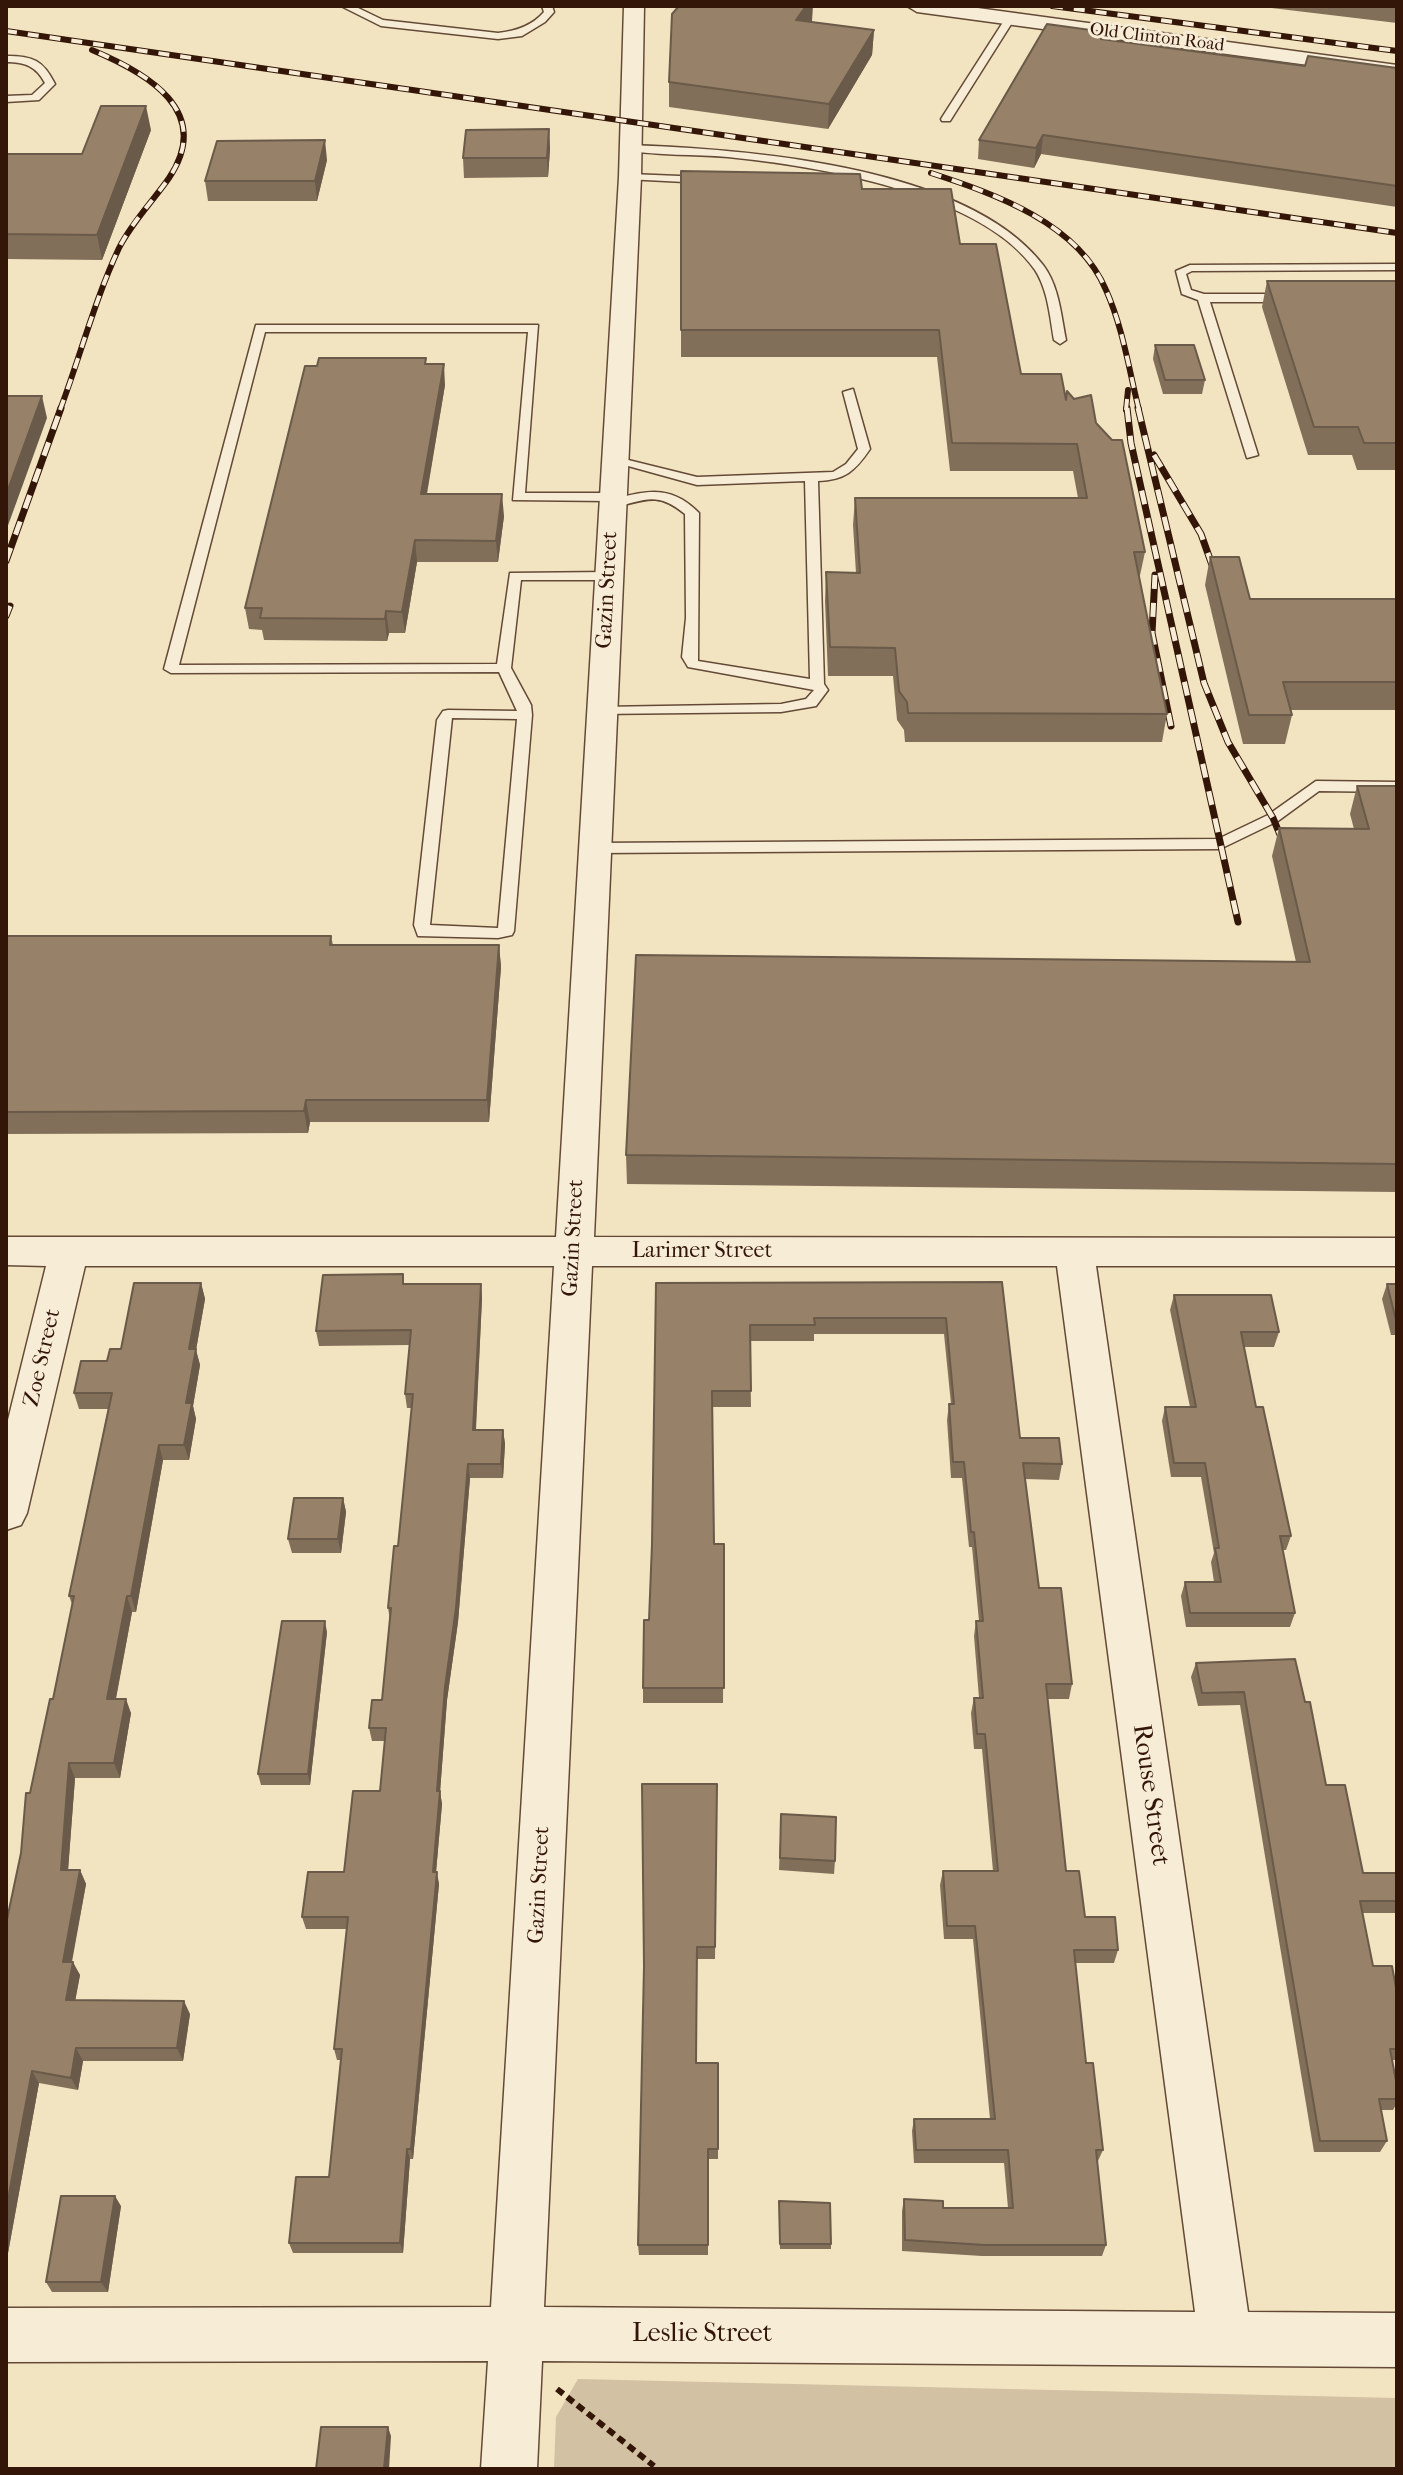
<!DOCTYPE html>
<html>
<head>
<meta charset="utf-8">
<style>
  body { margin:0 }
  #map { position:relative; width:1403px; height:2475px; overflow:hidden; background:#f2e4c1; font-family:"IM FELL French Canon",serif }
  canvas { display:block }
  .frame { position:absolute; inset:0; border:8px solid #341608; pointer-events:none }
</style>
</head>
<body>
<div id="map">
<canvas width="1403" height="2475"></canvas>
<div class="frame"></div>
</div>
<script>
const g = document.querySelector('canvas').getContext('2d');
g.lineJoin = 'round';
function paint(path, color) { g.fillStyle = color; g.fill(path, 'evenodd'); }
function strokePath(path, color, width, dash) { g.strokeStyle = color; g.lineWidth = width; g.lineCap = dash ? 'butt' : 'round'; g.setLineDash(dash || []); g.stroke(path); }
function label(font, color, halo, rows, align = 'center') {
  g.font = font + ' "IM FELL French Canon",serif'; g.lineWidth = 6; g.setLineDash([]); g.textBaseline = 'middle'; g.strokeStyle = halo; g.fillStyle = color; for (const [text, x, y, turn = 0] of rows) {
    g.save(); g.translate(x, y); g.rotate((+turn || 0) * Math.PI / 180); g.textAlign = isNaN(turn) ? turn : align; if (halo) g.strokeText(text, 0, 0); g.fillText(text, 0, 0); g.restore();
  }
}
paint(new Path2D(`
  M578,2379L1397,2398V2469H554L556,2417Z`), '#d2c1a2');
const lane = new Path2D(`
  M341,6H354L383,20L498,33C516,31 532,26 544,12L542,6H552L554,12L545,22L522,36L498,39L381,26Z
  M1007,16L1015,18L950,121H942L941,119Z
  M6,56C33,56 43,60 55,84L39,100L6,102V96L32,95L45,83C36,66 25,62 6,62Z
  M629,145C745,149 966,165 1043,265C1059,286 1061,315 1066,340L1060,344L1054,340C1050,317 1048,290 1035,270C981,192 816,166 728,157C694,154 659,156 625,150L624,148Z
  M630,174L704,177L709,180L704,183L626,179V175Z
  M1397,264V270L1192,271L1186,274L1191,290L1204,294H1287L1293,298L1287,302H1210L1258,455L1247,458L1198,300L1182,294L1176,271L1190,265Z
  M256,325H538L525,493H613L618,494L619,498C650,489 674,487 699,513L698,661L810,679L805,481L697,485L610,461L616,457L697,477L833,472L846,464L858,449L843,392L853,389L870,449C855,471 845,480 818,481L824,684L828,690L816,706L781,712L597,714L595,711L602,707L781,704L806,699L814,690L688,667L682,657L686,618L685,514C657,491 645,500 613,508L606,504L610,501L513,500L528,332H265L179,665L497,664L510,573L609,572L616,576L609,580H521L511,668L531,705L532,715L514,931L512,935L498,938L418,936L414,925L437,720L443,711L448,710L517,711L499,672L171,673L164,669ZM452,718L517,719L498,928L430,925Z
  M1316,781L1397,782V792L1319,791L1278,821L1220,849L595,853L587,848L595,843L1218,839L1268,815Z`);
const street = new Path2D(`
  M624,6H644L641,177L594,1237L1397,1238V1266H1096L1248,2312L1397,2313V2367L542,2361L537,2469H481L488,2361L6,2362V2308L491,2307L554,1266H85L27,1513L21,1525L6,1530V1428L46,1266L6,1265V1237H556L619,177ZM592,1266H1057L1195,2312L544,2307Z
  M907,6H963L1397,65V77L917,12Z`);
strokePath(lane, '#644a36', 3);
strokePath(street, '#644a36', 3);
strokePath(new Path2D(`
  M557,2389L654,2466`), '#341608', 6, [8, 5]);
paint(lane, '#f7edd7');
paint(street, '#f7edd7');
const railFar1 = new Path2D(`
  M1052,6L1397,51
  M6,31L1397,233
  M931,173C995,194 1078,223 1106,290C1123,328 1129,370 1139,410
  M60,410C80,357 95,299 119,248C132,222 153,201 169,178C214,111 147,73 92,50
  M1126,410L1128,390`);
const rail = new Path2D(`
  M1127,408L1131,443L1238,922
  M1138,408L1204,683L1228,742L1273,818L1286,849
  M1154,455L1201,534L1217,579
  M6,561L61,408
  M1155,575L1152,633L1171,726
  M6,616L10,606`);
strokePath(railFar1, '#341608', 6);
strokePath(rail, '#341608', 7);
strokePath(railFar1, '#f7edd7', 4, [11]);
strokePath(rail, '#f7edd7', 5, [14]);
paint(new Path2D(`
  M1255,6H1397V23Z
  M812,21L811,22L874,30L872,55L828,129L669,107V82Z
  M1105,32L1104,40L1305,66L1397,68V207L1041,154L1034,168L978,159L979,140Z
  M549,129L550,149L548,177L464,178L463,158Z
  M151,130L102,260L6,259V154H82Z
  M327,160L317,201H208L205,181Z
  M681,171L862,189L960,244L1021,374L1066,400L1096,423L1145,552L1139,580L1167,714L1162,742H905L904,730L897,720L893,676H828L825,601L826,572L856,573L853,525L855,498H1078L1073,471H950L937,357H681Z
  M1267,281H1397V470H1357L1352,455H1308L1262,307Z
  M1155,345L1205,380L1202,394H1163L1153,359Z
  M426,358V364L445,385L427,494L504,516L498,562H417L405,633H389L387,641L264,640L262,630L249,629L245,608L317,366Z
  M1210,557L1250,599H1397V710H1290L1292,715L1285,744H1243L1205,585Z
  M1357,786H1397V1192L627,1184L626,1155L1296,962L1272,856L1279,828L1354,829L1350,814Z
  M6,936H331L333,945H499L501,967L489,1122H310L308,1133L6,1134Z
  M1002,1282L1020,1438L1062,1464L1059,1480L1025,1479L1039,1588L1072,1684L1069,1699H1047L1066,1871L1085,1917L1118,1950L1114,1963H1075L1086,2063L1103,2150L1097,2163L1106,2245L1102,2256H982L902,2251V2211L904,2199L943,2208H1008L1004,2163H914L912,2131L914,2119H990L973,1939H944L940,1885L943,1871H993L982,1749H974L971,1713L974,1698H979L974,1636L976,1621H979L972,1547H969L962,1478H951L947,1420L949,1404H951L944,1334H814V1341H750L751,1407H712L714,1544H724L723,1703H643V1688L649,1620L652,1544L656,1283Z
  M201,1283L205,1299L196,1350L200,1365L193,1406L196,1419L189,1460H163L136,1612H132L116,1699L131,1713L120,1778H75L68,1870H80L86,1884L72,1962L80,1975L75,2000L190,2014L183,2061H83L78,2090L39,2083L8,2253H6V1924L21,1853L30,1793L53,1699L72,1604L69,1596L108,1409H79L74,1393L121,1349Z
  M405,1284H481L482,1298L476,1430H503L505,1444L503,1478H470L458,1622L447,1700L440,1792L442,1804L436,1872L439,1884L413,2159H410L403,2253H293L289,2243L329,2177L341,2060H337L334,2049L347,1929H306L302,1917L344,1872L380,1791L385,1741H372L369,1728L382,1700L390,1620L388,1608L398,1546L412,1408H407L405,1394L410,1345L319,1346L316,1331Z
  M1387,1284H1397V1335H1391L1382,1299Z
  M1174,1295L1279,1332L1274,1347H1244L1256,1407L1291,1536L1286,1550H1282L1295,1613L1290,1627H1186L1181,1596L1185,1582H1214L1211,1562L1214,1553L1201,1477H1171L1162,1421L1165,1407H1190L1170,1310Z
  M343,1498L346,1512L341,1553H292L288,1539Z
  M327,1632L310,1785H261L258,1774Z
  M1295,1659L1326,1785L1363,1873H1397V1913H1363L1373,1966L1397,1993V2060H1392L1397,2086V2103L1393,2110H1381L1387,2141L1380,2152H1314L1240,1705L1198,1706L1191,1677L1196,1663Z
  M717,1784L715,1959H697L696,2063H718V2159H708V2255H639L638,2245Z
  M781,1814L835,1861L834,1874L779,1870Z
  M121,2206L108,2292H52L46,2282Z
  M779,2206L831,2244V2249H780Z`), '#826f59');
paint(new Path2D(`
  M806,6H813L812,21L796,45V20Z
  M874,30L872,55L828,129L829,104Z
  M146,106L151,130L102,260L97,235Z
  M549,129L550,149L548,177L547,158Z
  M1043,135L1041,154L1034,168L1036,148Z
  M325,140L327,160L317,201L315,181Z
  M444,364L445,385L423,515L421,494Z
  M42,396L47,418L6,531V495Z
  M502,494L504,516L498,562L496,541Z
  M415,540L417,562L405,633L402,612Z
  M386,611L389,633L387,641L385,619Z
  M499,945L501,967L489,1122L487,1100Z
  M306,1100L310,1122L308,1133L304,1111Z
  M201,1283L205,1299L196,1350L200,1365L193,1406L196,1419L189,1460L184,1445L189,1349Z
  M481,1284L482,1298L475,1444L473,1430Z
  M503,1430L505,1444L503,1478L501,1464Z
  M159,1445L163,1460L136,1612L131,1596Z
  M468,1464L470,1478L458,1622L447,1700L440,1792L442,1804L435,1884L433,1872L437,1791L445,1687Z
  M343,1498L346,1512L341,1553L338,1539Z
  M127,1596L132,1612L113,1713L107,1699Z
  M325,1621L327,1632L310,1785L308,1774Z
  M126,1699L131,1713L120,1778L114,1763Z
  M69,1763L75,1778L67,1884L61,1870Z
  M80,1870L86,1884L69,1975L63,1962Z
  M437,1872L439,1884L413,2159L411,2149Z
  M73,1962L80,1975L73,2013L66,2000Z
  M184,2001L190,2014L183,2061L177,2048Z
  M76,2048L83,2061L78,2090L71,2078Z
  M32,2071L39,2083L8,2253L6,2251V2210Z
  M407,2149L410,2159L403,2253L400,2243Z
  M115,2196L121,2206L108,2292L101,2282Z
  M388,2427L391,2436L389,2469H384Z`), '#6a5a49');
const building = new Path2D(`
  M679,6H806L796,20L874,30L829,104L669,82L672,14Z
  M1047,24L1105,32L1101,39L1305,66L1308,56L1397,68V186L1043,135L1036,148L979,140Z
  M101,106H146L97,235L6,234V154H82Z
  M549,129L547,158H463L466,130Z
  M325,140L315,181H205L217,141Z
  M681,171L860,174L862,189H951L960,244H996L1021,374H1061L1066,400L1067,391L1074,399L1091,395L1096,423L1112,440H1122L1145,552H1134L1167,714L908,713L907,702L899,691L895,648L830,647L826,572L860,573L855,498H1087L1077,444L952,443L939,330H681Z
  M1267,281H1397V443H1364L1358,427H1314Z
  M1155,345H1194L1205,380H1165Z
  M319,358H426L425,364H444L421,494H502L496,541L415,540L402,612L386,611L385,619L260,618L262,608H245L305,366H317Z
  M6,396H42L6,495Z
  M1210,557H1239L1250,599H1397V682H1283L1292,715H1249Z
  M1357,786H1397V1164L626,1155L636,955L1310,962L1279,828L1369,829Z
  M6,936H331L330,945H499L487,1100H306L304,1111L6,1112Z
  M403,1274V1284H481L473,1430H503L501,1464H468L456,1608L445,1687L437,1791H440L433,1872H437L411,2149H407L400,2243H289L296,2177H329L342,2049H334L348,1917H302L308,1872H344L353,1791H380L386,1728H369L372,1700H382L391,1608H388L394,1546H398L413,1394H405L411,1330L316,1331L323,1275Z
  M1002,1282L1020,1438H1059L1062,1464L1023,1463L1039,1588H1061L1072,1684H1046L1066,1871H1079L1085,1917H1115L1118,1950H1074L1086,2063H1093L1103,2150H1096L1106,2245H985L905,2240L904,2199L943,2201V2208H1013L1008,2150H916L914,2119H995L975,1926H947L943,1871H998L985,1734H977L974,1698H983L976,1621H983L974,1532H971L964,1462H953L949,1404H954L946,1318H814L815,1325H750L751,1391H712L714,1544H724V1688H643L644,1620H649L652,1544L656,1283Z
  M134,1283H201L189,1349H196L186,1403H192L184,1445H159L131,1596H127L107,1699H126L114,1763H69L61,1870H80L63,1962H73L66,2000L184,2001L177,2048H76L71,2078L32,2071L6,2210V1924L21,1853L26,1793H30L50,1699H53L74,1596H69L112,1393H74L81,1361H107L110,1349H121Z
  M1387,1284H1397V1320H1396Z
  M1174,1295H1271L1279,1332H1241L1256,1407H1263L1291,1536H1280L1295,1613H1190L1185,1582H1221L1215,1548H1219L1205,1463H1174L1165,1407H1196Z
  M294,1498H343L338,1539H288Z
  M282,1621H325L308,1774H258Z
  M1295,1659L1305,1702H1310L1326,1785H1345L1363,1873H1397V1901H1360L1373,1966H1392L1397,1993V2049H1390L1397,2086V2099H1379L1387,2141H1320L1244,1692L1202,1693L1196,1663Z
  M642,1784H717L715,1947H697L696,2063H718V2149H708V2245H638L644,1966Z
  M781,1814L836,1817L835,1861L780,1858Z
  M61,2196H115L101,2282H46Z
  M779,2201L830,2203L831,2244H780Z
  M321,2427H388L384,2469H316Z`);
paint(building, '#978168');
strokePath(building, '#6a5a49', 2);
label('18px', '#341608', '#f7edd7', [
  ["Old Clinton Road",1157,38,7]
]);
label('22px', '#341608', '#f7edd7', [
  ["Gazin Street",608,590,-87],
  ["Gazin Street",574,1238,-87],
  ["Larimer Street",702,1252],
  ["Zoe Street",43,1358,-77],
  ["Gazin Street",540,1885,-87]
]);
label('26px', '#341608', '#f7edd7', [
  ["Rouse Street",1150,1795,82],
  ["Leslie Street",702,2335]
]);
</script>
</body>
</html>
